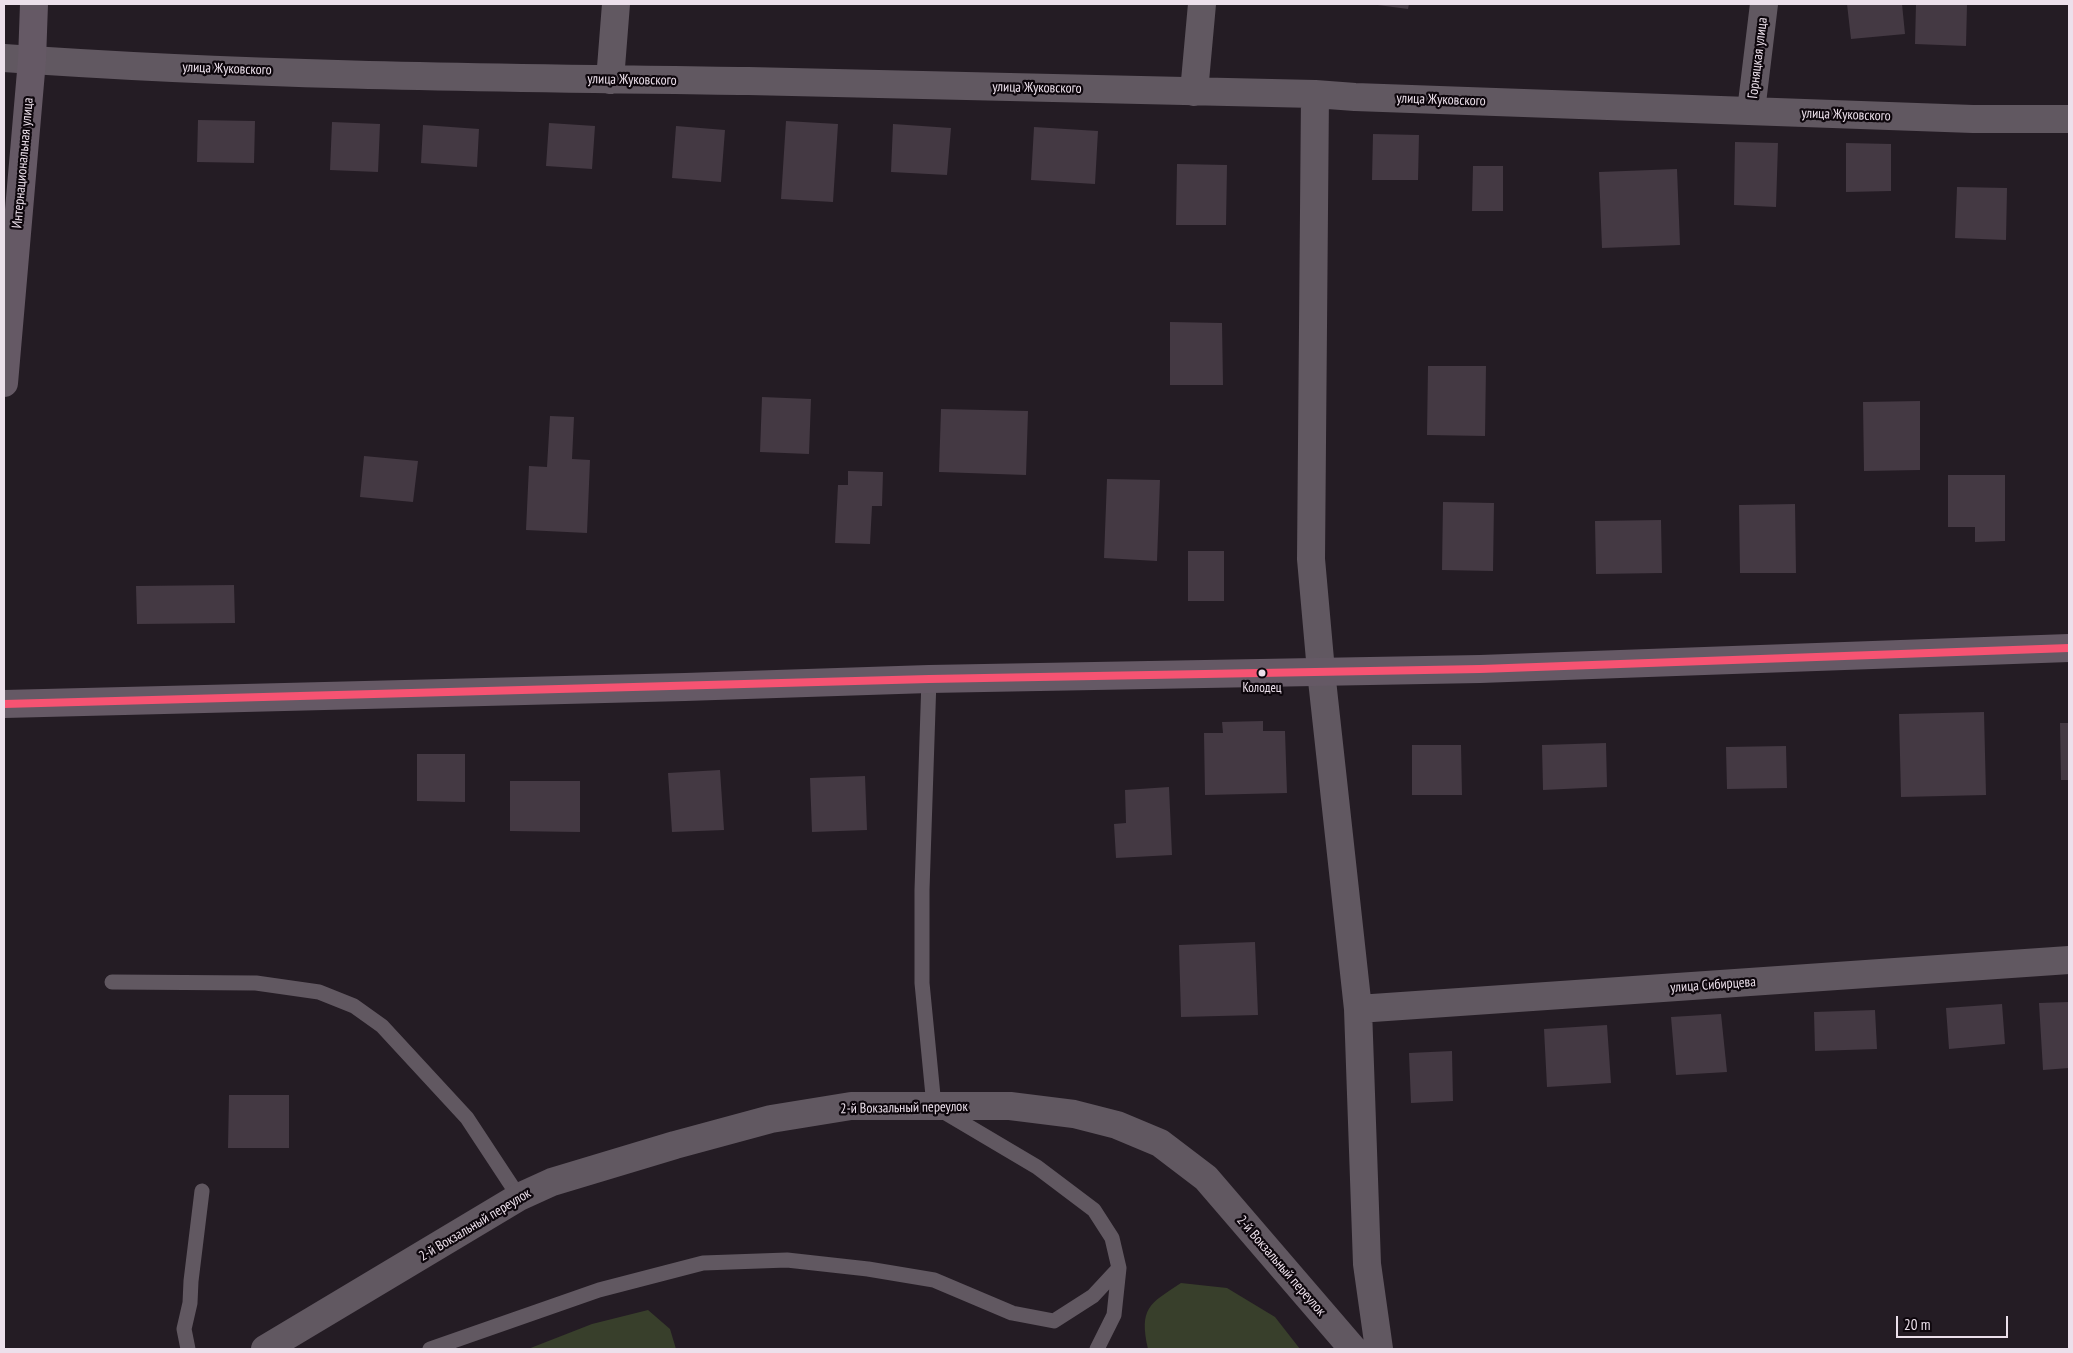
<!DOCTYPE html>
<html>
<head>
<meta charset="utf-8">
<style>
  body { margin:0 }
  #map { position:relative; width:2073px; height:1353px; overflow:hidden; background:#241c24; font-family:"PT Sans Narrow",sans-serif }
  canvas { display:block }
  .frame { position:absolute; inset:0; border:5px solid #ece0eb; pointer-events:none }
  .scale { position:absolute; left:1896px; top:1316px; width:112px; height:22px; box-sizing:border-box; border:2px solid #ece0eb; border-top:0; padding-left:6px; font-size:15px; line-height:18px; white-space:nowrap; color:#ece0eb; -webkit-text-stroke:4px #0d060c; paint-order:stroke }
</style>
</head>
<body>
<div id="map">
<canvas width="2073" height="1353"></canvas>
<div class="frame"></div>
<div class="scale">20 m</div>
</div>
<script>
const g = document.querySelector('canvas').getContext('2d');
g.lineJoin = 'round';
function paint(path, color) { g.fillStyle = color; g.fill(path, 'evenodd'); }
function strokePath(path, color, width, dash) { g.strokeStyle = color; g.lineWidth = width; g.lineCap = dash ? 'butt' : 'round'; g.setLineDash(dash || []); g.stroke(path); }
function label(font, color, halo, rows, align = 'center') {
  g.font = font + ' "PT Sans Narrow",sans-serif'; g.lineWidth = 4.5; g.setLineDash([]); g.textBaseline = 'middle'; g.strokeStyle = halo; g.fillStyle = color; for (const [text, x, y, turn = 0] of rows) {
    g.save(); g.translate(x, y); g.rotate((+turn || 0) * Math.PI / 180); g.textAlign = isNaN(turn) ? turn : align; if (halo) g.strokeText(text, 0, 0); g.fillText(text, 0, 0); g.restore();
  }
}
paint(new Path2D(`
  M1181,1283L1227,1288L1275,1317L1300,1349H1148C1139,1308 1149,1304 1181,1283Z
  M648,1310L670,1329L676,1349H528L592,1324Z`), '#383f2b');
paint(new Path2D(`
  M1370,4H1409L1408,9Z
  M1847,4H1902L1905,34L1851,39Z
  M1916,4H1967L1966,46L1915,44Z
  M198,120L255,121L254,163L197,162Z
  M786,121L838,124L833,202L781,199Z
  M332,122L380,124L378,172L330,170Z
  M549,123L595,126L592,169L546,166Z
  M893,124L951,128L947,175L891,172Z
  M423,125L479,129L477,167L421,163Z
  M676,126L725,130L721,182L672,178Z
  M1034,127L1098,131L1095,184L1031,180Z
  M1373,134L1419,135L1418,180H1372Z
  M1735,142L1778,143L1776,207L1734,205Z
  M1846,143L1891,144V191L1846,192Z
  M1177,164L1227,165L1226,225H1176Z
  M1473,166H1503V211H1472Z
  M1677,169L1680,245L1602,248L1599,172Z
  M1957,187L2007,188L2006,240L1955,238Z
  M1170,322L1222,323L1223,385H1170Z
  M1428,366H1486L1485,436L1427,435Z
  M762,397L811,399L809,454L760,452Z
  M1920,401V470L1864,471L1863,402Z
  M941,409L1028,411L1026,475L939,472Z
  M550,416L574,417L572,459L590,460L587,533L526,530L529,466L547,467Z
  M364,456L418,461L413,502L360,497Z
  M848,471L883,472L882,506H872L870,544L835,543L838,485H848Z
  M1948,475H2005V541L1975,542V527H1948Z
  M1107,479L1160,480L1157,561L1104,558Z
  M1443,502L1494,503L1493,571L1442,570Z
  M1795,504L1796,573H1740L1739,505Z
  M1661,520L1662,573L1596,574L1595,521Z
  M1188,551H1224V601H1188Z
  M234,585L235,623L137,624L136,586Z
  M1984,712L1986,795L1901,797L1899,714Z
  M1263,721V731H1285L1287,793L1205,795L1204,733H1223L1222,722Z
  M2060,723H2069V780H2061Z
  M1606,743L1607,787L1543,790L1542,745Z
  M1412,745H1461L1462,795H1412Z
  M1786,746L1787,788L1727,789L1726,747Z
  M417,754H465V802L417,801Z
  M720,770L724,830L672,832L668,773Z
  M865,776L867,830L812,832L810,778Z
  M510,781H580V832L510,831Z
  M1169,787L1172,855L1116,858L1114,824L1126,823L1125,790Z
  M1255,942L1258,1015L1181,1017L1179,945Z
  M2069,1002V1068L2043,1070L2039,1003Z
  M2002,1004L2005,1044L1949,1049L1946,1008Z
  M1875,1010L1877,1049L1815,1051L1814,1012Z
  M1721,1014L1727,1072L1676,1075L1671,1017Z
  M1607,1025L1611,1083L1547,1087L1544,1029Z
  M1452,1051L1453,1101L1411,1103L1409,1053Z
  M229,1095H289V1148H228Z`), '#443943');
strokePath(new Path2D(`
  M929,679L922,890V983L934,1106L1037,1167L1094,1210L1112,1238L1119,1268L1114,1315L1097,1349
  M112,982L256,983L319,992L354,1006L382,1026L467,1118L519,1197
  M188,1349L184,1329L190,1303L191,1281L202,1191
  M430,1349L599,1290L703,1263L787,1260L868,1269L934,1280L1012,1313L1054,1321L1093,1296L1119,1268`), '#615861', 15);
strokePath(new Path2D(`
  M4,58C251,76 500,78 748,81C937,84 1126,91 1315,94L1355,97L1973,119H2069
  M610,80L616,4
  M1194,92L1202,4
  M1315,94L1311,559L1321,671L1358,1009L1367,1264L1379,1349
  M1751,111L1764,4
  M1358,1009L2069,960
  M265,1349L519,1197L552,1182L675,1145L771,1119L851,1106H1010L1074,1114L1117,1125L1160,1143L1206,1178L1353,1349`), '#615861', 28);
strokePath(new Path2D(`
  M4,383L32,60L34,4
  M4,704L685,687L929,679L1480,669L2069,648`), '#655965', 28);
strokePath(new Path2D(`
  M4,704L929,679L1480,669L2069,648`), '#f65372', 8);
for (const [x, y, r, color] of [
  [1262,673,4.5,"#ece0eb"]
]) { const dot = new Path2D(); dot.arc(x, y, r, 0, 2 * Math.PI); g.fillStyle = color; g.fill(dot); strokePath(dot, '#0d060c', 2); }
label('13px', '#ece0eb', '#0d060c', [
  ["Колодец",1262,688]
]);
label('14px', '#ece0eb', '#0d060c', [
  ["Горняцкая улица",1758,58,-83],
  ["улица Жуковского",227,69,2],
  ["улица Жуковского",632,80,1],
  ["улица Жуковского",1037,88,1],
  ["улица Жуковского",1441,100,2],
  ["улица Жуковского",1846,115,2],
  ["Интернациональная улица",23,163,-85],
  ["улица Сибирцева",1713,985,-4],
  ["2-й Вокзальный переулок",904,1108,-1],
  ["2-й Вокзальный переулок",475,1225,-31],
  ["2-й Вокзальный переулок",1281,1266,49]
]);
</script>
</body>
</html>
